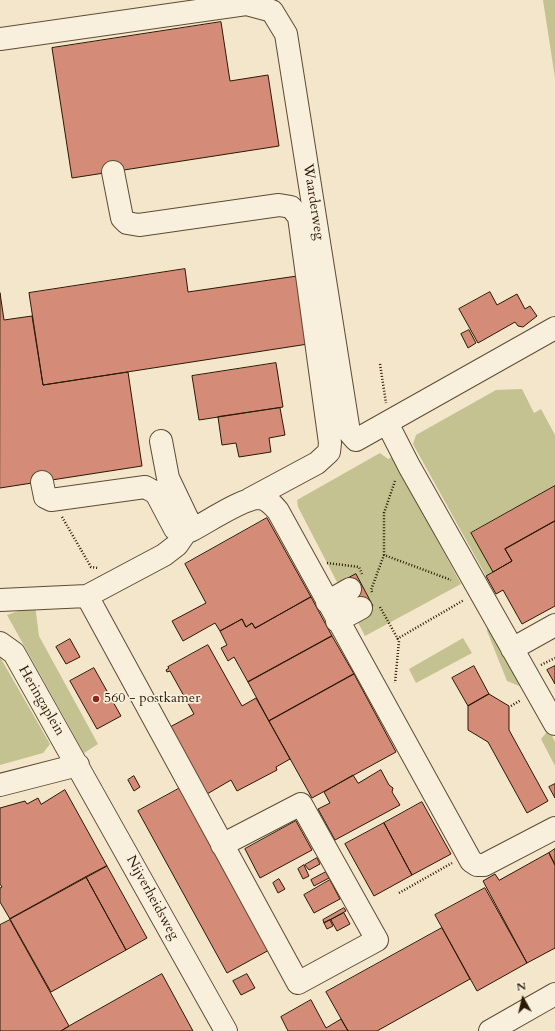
<!DOCTYPE html>
<html>
<head>
<meta charset="utf-8">
<style>
  body { margin:0 }
  #map { position:relative; width:555px; height:1031px; overflow:hidden; background:#f4e6ca; font-family:Cardo,serif }
  canvas { display:block }
  .north { position:absolute; left:503px; top:979px; width:40px; height:40px; -webkit-text-stroke:3px #f8efdd; paint-order:stroke; rotate:352deg; font-size:11px; font-weight:700; line-height:16px; text-align:center; color:#2b1902 }
  .north::after { content:''; display:block; margin:auto; width:14px; height:18px; background:#2b1902; clip-path:polygon(50% 0,100% 100%,50% 72%,0 100%) }
</style>
</head>
<body>
<div id="map">
<canvas width="555" height="1031"></canvas>
<div class="north">N</div>
</div>
<script>
const g = document.querySelector('canvas').getContext('2d');
g.lineJoin = 'round';
function paint(path, color) { g.fillStyle = color; g.fill(path, 'evenodd'); }
function strokePath(path, color, width, dash) { g.strokeStyle = color; g.lineWidth = width; g.lineCap = dash ? 'butt' : 'round'; g.setLineDash(dash || []); g.stroke(path); }
function label(font, color, halo, rows, align = 'center') {
  g.font = font + ' Cardo,serif'; g.lineWidth = 3.5; g.setLineDash([]); g.textBaseline = 'middle'; g.strokeStyle = halo; g.fillStyle = color; for (const [text, x, y, turn = 0] of rows) {
    g.save(); g.translate(x, y); g.rotate((+turn || 0) * Math.PI / 180); g.textAlign = isNaN(turn) ? turn : align; if (halo) g.strokeText(text, 0, 0); g.fillText(text, 0, 0); g.restore();
  }
}
paint(new Path2D(`
  M543,0H555V78Z
  M522,389L534,413L541,409L555,435V486L471,532L493,572L486,576L413,444L416,435L496,390Z
  M380,453L388,459L392,457L461,584L365,636L298,507L297,500Z
  M35,605L39,636L98,744L84,753L7,615Z
  M489,621L524,688L507,681L487,631Z
  M463,638L472,653L416,683L409,669Z
  M0,657L50,744L43,753L0,765Z
  M549,729L555,742V766L541,739Z`), '#c4c291');
const building = new Path2D(`
  M221,22L230,81L268,75L279,146L72,178L52,48Z
  M185,269L188,292L297,276L308,344L43,385L29,293Z
  M490,292L497,305L517,294L525,309L530,306L537,316L523,327L518,326L515,322L478,343L459,309Z
  M0,293L4,320L32,316L43,385L128,372L142,466L0,488Z
  M469,330L476,343L468,348L461,334Z
  M276,363L283,407L199,420L192,376Z
  M280,408L285,435L269,438L271,452L239,457L236,443L222,445L218,417Z
  M555,486V521L505,549L512,561L493,572L471,533Z
  M267,518L311,597L255,628L252,623L246,627L242,619L220,631L215,623L183,641L172,621L206,603L185,564Z
  M555,521V606L522,624L503,590L496,594L486,576L512,561L505,549Z
  M356,574L373,606L362,611L345,580Z
  M311,597L332,636L248,682L234,657L228,661L221,648L227,645L220,631L242,619L246,627L252,623L255,628Z
  M332,636L354,674L269,721L248,682Z
  M70,639L80,657L66,664L56,647Z
  M208,645L242,706L256,698L290,759L276,767L277,770L237,791L231,780L207,794L170,727L194,714L170,671L167,672L166,670L169,668L168,667Z
  M474,666L489,694L468,706L452,678Z
  M555,666V684L547,670Z
  M94,668L121,716L97,729L70,681Z
  M354,674L396,752L312,798L269,721Z
  M489,694L509,706V730L548,801L527,813L488,742L468,730V706Z
  M381,770L389,785L393,788L392,792L400,805L335,840L318,809L330,803L324,792L353,775L358,783Z
  M134,776L140,787L134,791L128,780Z
  M555,784V798L549,787Z
  M182,787L271,949L227,973L138,811Z
  M65,790L107,866L10,919L0,902V888L2,887L0,884V808L25,801L27,804L38,798L41,804Z
  M422,802L451,854L412,875L384,823Z
  M296,821L312,850L260,878L245,849Z
  M384,823L412,875L374,896L345,844Z
  M555,849V865L549,853Z
  M549,853L555,865V948L527,963L483,881L495,874L499,880Z
  M317,858L320,864L309,870L305,865Z
  M304,865L309,876L303,879L298,869Z
  M107,866L147,938L126,950L86,877Z
  M326,872L329,878L314,886L311,880Z
  M86,877L126,950L51,992L10,919Z
  M279,879L285,889L278,893L273,883Z
  M330,880L340,899L314,913L304,895Z
  M485,888L527,963L477,991L435,915Z
  M344,908L346,911L324,923L323,920Z
  M344,913L350,924L337,931L331,920Z
  M10,920L69,1026L61,1031H0V925Z
  M330,920L333,926L327,929L324,923Z
  M442,928L470,979L377,1031H348L326,992Z
  M162,974L193,1031H61L69,1026Z
  M247,974L255,988L241,995L233,981Z
  M311,1000L326,1028L341,1019L348,1031H288L281,1017Z`);
paint(building, '#d48c79');
strokePath(building, '#2b1902', 1);
const minor = new Path2D(`
  M0,39L246,4L272,11L286,34L349,432L356,440L555,328
  M113,172L122,218L127,223L139,225L279,205L291,207L299,217L330,443L329,452L317,463L250,499
  M387,423L409,466L555,724
  M42,482L45,497L51,500L145,487L156,493L175,529L181,533L190,531C206,523 244,497 260,498C268,499 273,505 278,511L471,861L477,865H484L555,828
  M87,596L164,555L177,545L186,532L189,522L168,478L161,441
  M0,600L87,596L298,983L377,940L301,804L222,845
  M327,602L350,589
  M337,621L361,608
  M0,643L14,653L226,1031
  M512,649L555,625
  M0,785L78,765
  M490,1031L555,994`);
strokePath(minor, '#5d4c34', 24);
strokePath(new Path2D(`
  M380,364L386,403
  M395,481L384,513V555L451,580
  M62,517L91,567L98,568
  M327,563L359,567L362,574
  M372,592L371,590L384,555
  M380,607L399,641L395,683
  M397,639L464,600
  M541,665L555,658
  M511,706L521,700
  M399,893L452,863`), '#2b1902', 2.5, [1, 2]);
strokePath(minor, '#f8efdd', 22);
for (const [x, y, r, color] of [
  [96,699,4,"#8f2418"]
]) { const dot = new Path2D(); dot.arc(x, y, r, 0, 2 * Math.PI); g.fillStyle = color; g.fill(dot); strokePath(dot, '#f8efdd', 1.5); }
label('14px', '#2b1902', '#f8efdd', [
  ["Waarderweg",313,202,81],
  ["Heringaplein",41,701,60],
  ["Nijverheidsweg",152,898,61]
]);
label('14px', '#2b1902', '#f8efdd', [
  ["560 - postkamer",104,699]
], 'left');
</script>
</body>
</html>
